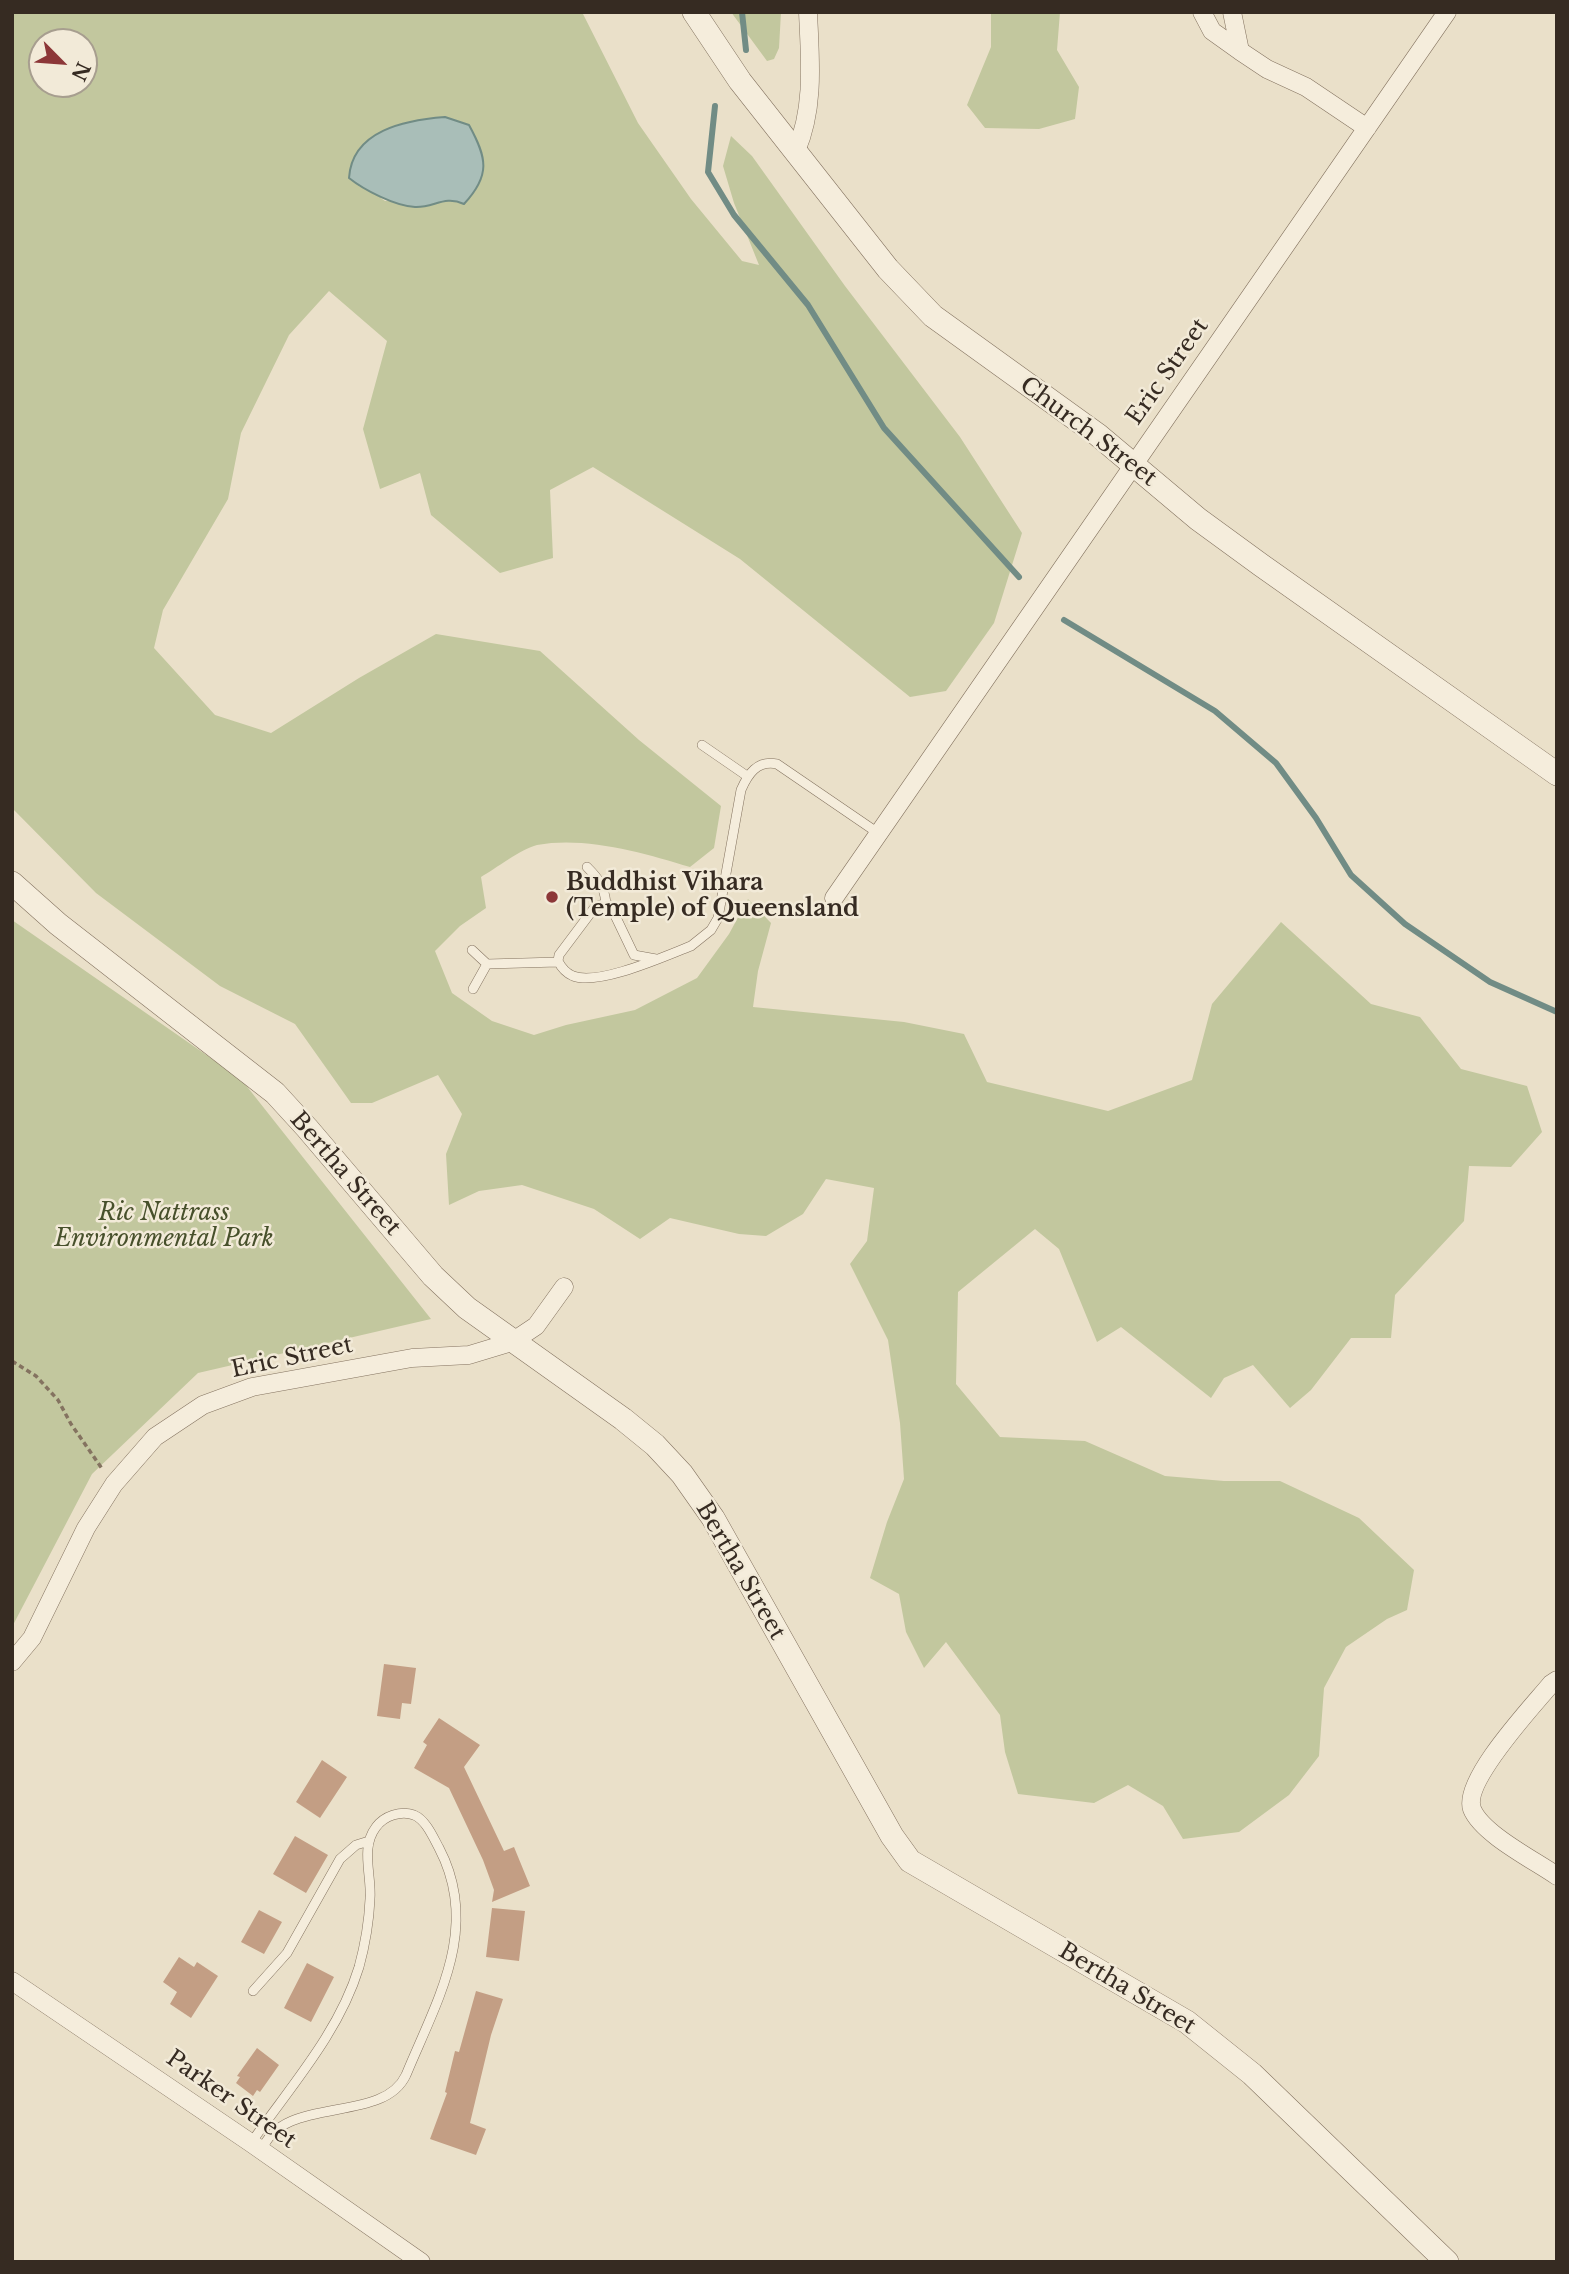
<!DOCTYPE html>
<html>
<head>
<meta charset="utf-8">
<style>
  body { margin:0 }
  #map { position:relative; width:1569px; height:2274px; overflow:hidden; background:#eae0c9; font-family:"Libre Baskerville",serif }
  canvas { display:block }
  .frame { position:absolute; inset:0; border:14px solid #362b22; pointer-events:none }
  .north { position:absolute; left:28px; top:28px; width:70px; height:70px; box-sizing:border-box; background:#f2ead8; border:2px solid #a79e8f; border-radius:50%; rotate:115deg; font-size:19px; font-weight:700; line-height:28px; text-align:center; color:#362b22 }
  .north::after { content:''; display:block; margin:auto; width:24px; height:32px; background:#8c3738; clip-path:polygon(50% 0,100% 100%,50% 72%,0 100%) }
</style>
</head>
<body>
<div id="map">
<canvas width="1569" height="2274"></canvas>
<div class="frame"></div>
<div class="north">N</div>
</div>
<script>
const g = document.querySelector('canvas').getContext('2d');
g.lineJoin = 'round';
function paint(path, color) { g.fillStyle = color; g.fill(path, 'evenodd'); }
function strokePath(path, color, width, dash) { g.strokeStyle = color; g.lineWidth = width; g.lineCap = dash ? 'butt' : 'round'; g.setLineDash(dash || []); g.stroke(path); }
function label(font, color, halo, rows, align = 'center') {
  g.font = font + ' "Libre Baskerville",serif'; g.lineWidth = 5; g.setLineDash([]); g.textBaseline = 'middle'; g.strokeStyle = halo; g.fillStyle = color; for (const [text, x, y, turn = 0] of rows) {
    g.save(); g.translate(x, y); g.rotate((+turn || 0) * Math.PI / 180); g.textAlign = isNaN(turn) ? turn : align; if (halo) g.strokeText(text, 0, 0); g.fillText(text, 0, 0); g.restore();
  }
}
paint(new Path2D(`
  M12,12H582L638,123L691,199L742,261L759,265L734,203L723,166L731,136L752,156L845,286L960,437L1022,533L994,623L946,691L910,697L740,559L593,467L550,490L553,558L500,573L431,515L420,473L380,489L363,429L387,341L329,291L289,335L241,433L228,499L163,610L154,648L215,715L271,733L359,678L436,634L540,651L639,740L721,806L714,848L690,867C644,853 585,836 537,845C521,849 495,869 481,877L486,908L460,926L435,951L452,993L492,1021L534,1035L566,1025L635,1010L697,978L729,934L748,899L771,923L758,971L753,1007L904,1022L964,1034L987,1082L1108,1111L1192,1080L1212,1004L1281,922L1371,1004L1420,1017L1461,1069L1527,1086L1542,1132L1511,1167L1469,1166L1464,1221L1395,1295L1391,1338H1351L1311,1390L1290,1408L1253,1365L1224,1378L1211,1398L1121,1327L1097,1342L1059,1249L1035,1229L958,1292L956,1384L1000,1437L1085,1441L1165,1476L1224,1481H1280L1359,1518L1414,1570L1407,1610L1387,1619L1346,1647L1324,1688L1319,1756L1289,1795L1239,1832L1183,1839L1163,1806L1128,1785L1094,1803L1018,1794L1005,1752L1000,1715L946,1642L924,1668L906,1632L899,1594L870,1578L887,1522L904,1479L900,1423L888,1340L850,1264L867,1241L874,1188L826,1179L803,1214L766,1236L739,1234L670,1218L640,1239L594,1209L522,1185L479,1191L449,1205L446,1154L462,1114L438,1075L372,1103H351L295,1024L220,986L96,893L12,808ZM42,42H84V84H42ZM479,144C488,170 483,184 464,203L453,199L414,207L394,201H385L371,191L359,186Z
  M731,12H781L779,48L774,59L767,61Z
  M991,12H1060L1057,50L1079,87L1075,119L1039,129L985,128L967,105L991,47Z
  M12,920L241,1079L431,1319L198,1373L92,1474L12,1627Z`), '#c2c79e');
const water = new Path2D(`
  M445,117L469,125C487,158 491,175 464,204C444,195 434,208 415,207C395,206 364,190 349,178C352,130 406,120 445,117Z`);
paint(water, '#a9beb8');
strokePath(water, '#718c85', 2);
strokePath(new Path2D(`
  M742,12L746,50
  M715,106L708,172L734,215L808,305L884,428L1019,577
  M1064,620L1215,711L1276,763L1316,818L1351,875L1405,924L1490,982L1557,1012`), '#718c85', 6);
paint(new Path2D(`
  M384,1664L416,1668L411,1704L402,1703L400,1719L377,1716Z
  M439,1718L480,1745L464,1767L504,1851L514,1847L530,1886L492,1902L494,1890L483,1860L449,1788L414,1768L427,1745L423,1742Z
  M322,1760L347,1777L320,1818L296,1802Z
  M295,1836L328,1855L306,1893L273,1874Z
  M492,1908L525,1911L519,1961L486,1957Z
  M259,1910L282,1922L264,1954L241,1942Z
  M179,1957L194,1967L197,1962L218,1976L191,2018L170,2004L177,1992L163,1982Z
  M307,1963L334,1977L311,2022L284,2008Z
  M476,1991L503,1999L491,2035L470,2123L486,2129L476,2155L430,2139L447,2093L445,2092L455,2051L459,2052Z
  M257,2048L279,2065L260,2092L257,2090L253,2096L236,2083L240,2077L237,2076Z`), '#c39e84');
const service = new Path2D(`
  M702,745L747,776
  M587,867C599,879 604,886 606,903
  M472,950L487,964L473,989
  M656,959L634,955L611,907L606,903L595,907L559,955L558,961C561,967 566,973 573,976C599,986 665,956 691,946L711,930L718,918L741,790C748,774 757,760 777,764L878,833
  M487,964L558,962
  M253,1991L287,1953L340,1859L356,1845L369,1841
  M251,2143C290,2087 339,2033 359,1967C365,1945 369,1922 370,1899C372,1876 360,1848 376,1827C384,1816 401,1810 414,1815C426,1820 433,1837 439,1848C481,1928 437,2000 406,2075C383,2125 283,2094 262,2150`);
const minor = new Path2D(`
  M1202,12L1212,31L1240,51L1267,69L1306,87L1367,128
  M1232,12L1240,51
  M796,151C815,107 810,59 808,12
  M834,898L1447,12
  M12,1662L32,1638L86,1528L114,1484L155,1437L203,1405L252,1387L412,1358L469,1355L512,1342L536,1326L564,1287
  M1557,1680L1551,1684C1533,1706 1462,1781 1472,1809C1482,1834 1534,1860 1557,1876
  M12,1981L251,2143L421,2262`);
const tertiary = new Path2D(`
  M694,12L740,81L888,269L933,316L1098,435L1198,519L1261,565L1557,774
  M12,883L58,924L275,1093L307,1128L433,1276L467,1308L623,1419L655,1445L682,1474L713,1518L892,1836L910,1861L1187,2022L1252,2074L1447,2262`);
strokePath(service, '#847360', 10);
strokePath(minor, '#847360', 19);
strokePath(tertiary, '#847360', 24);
strokePath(new Path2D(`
  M12,1361L36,1376L58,1400L71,1424L103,1470`), '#847360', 3.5, [5, 3.5]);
strokePath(service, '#f5eddc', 9);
strokePath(minor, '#f5eddc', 18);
strokePath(tertiary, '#f5eddc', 23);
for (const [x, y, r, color] of [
  [552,897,7,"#8c3738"]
]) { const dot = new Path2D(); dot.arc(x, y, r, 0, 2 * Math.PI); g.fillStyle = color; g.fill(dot); strokePath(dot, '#f2ead8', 2.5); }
label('23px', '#362b22', '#f2ead8', [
  ["Eric Street",1168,372,-55],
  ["Church Street",1088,432,37],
  ["Bertha Street",345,1174,49],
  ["Eric Street",292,1358,-12],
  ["Bertha Street",740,1571,60],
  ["Bertha Street",1127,1989,31],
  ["Parker Street",231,2100,35]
]);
label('bold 23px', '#362b22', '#f2ead8', [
  ["Buddhist Vihara",566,884],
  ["(Temple) of Queensland",566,910]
], 'left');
label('italic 23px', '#47502b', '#f2ead8', [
  ["Ric Nattrass",164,1214],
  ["Environmental Park",164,1240]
]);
</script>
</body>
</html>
